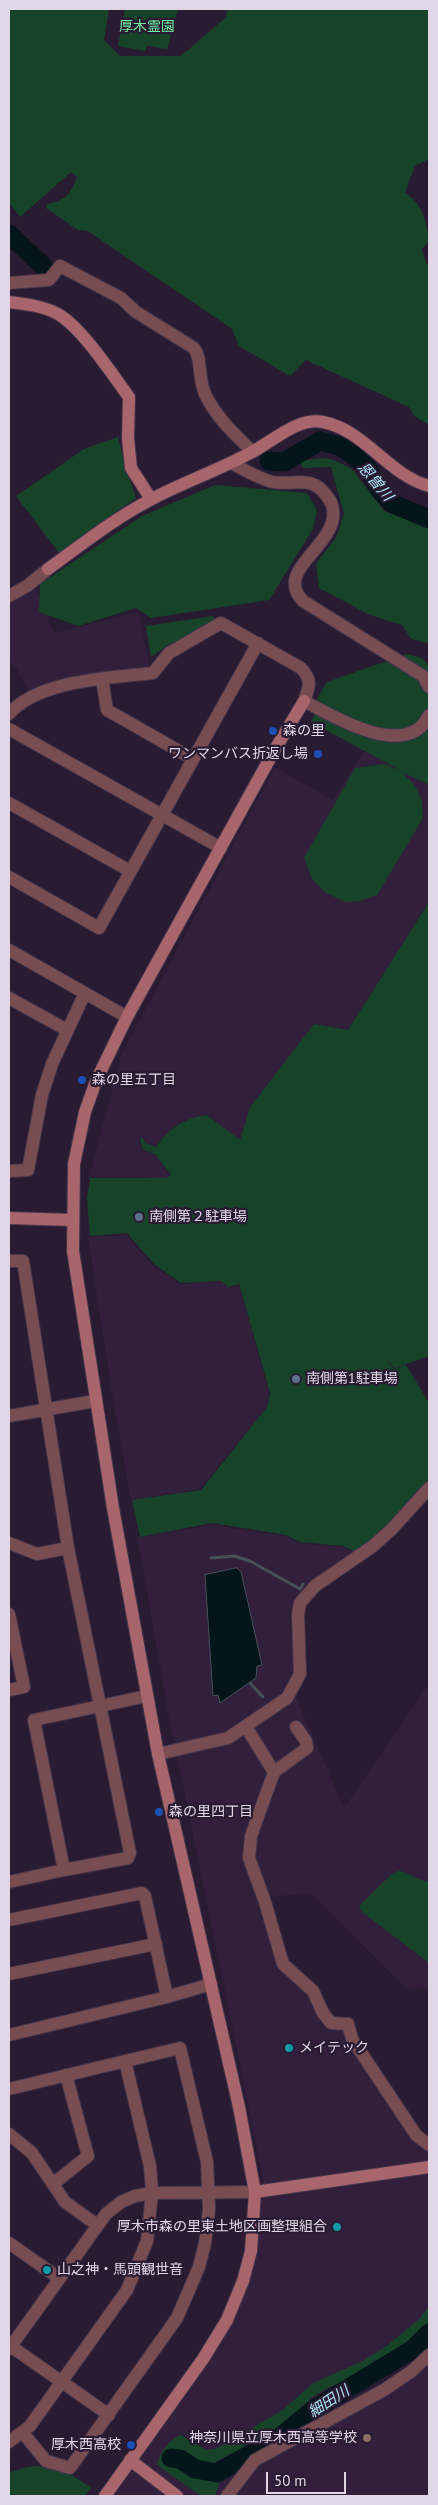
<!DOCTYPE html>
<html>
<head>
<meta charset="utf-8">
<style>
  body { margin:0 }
  #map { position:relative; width:438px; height:2505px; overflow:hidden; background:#291b32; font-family:"PT Sans",sans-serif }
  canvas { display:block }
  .frame { position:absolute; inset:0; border:10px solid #e0d6e6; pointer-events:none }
  .scale { position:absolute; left:266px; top:2472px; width:80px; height:22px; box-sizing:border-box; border:2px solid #e0d6e6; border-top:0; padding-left:6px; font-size:15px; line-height:18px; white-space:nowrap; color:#e0d6e6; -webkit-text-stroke:4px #291b32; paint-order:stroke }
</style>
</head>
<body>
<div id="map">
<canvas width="438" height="2505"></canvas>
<div class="frame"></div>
<div class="scale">50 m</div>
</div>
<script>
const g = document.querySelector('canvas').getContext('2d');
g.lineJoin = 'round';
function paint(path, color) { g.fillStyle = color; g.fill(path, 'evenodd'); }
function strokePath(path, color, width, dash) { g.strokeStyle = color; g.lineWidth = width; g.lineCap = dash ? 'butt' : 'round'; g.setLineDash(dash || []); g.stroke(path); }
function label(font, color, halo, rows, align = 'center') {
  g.font = font + ' "PT Sans","Noto Sans JP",sans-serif'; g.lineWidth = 4.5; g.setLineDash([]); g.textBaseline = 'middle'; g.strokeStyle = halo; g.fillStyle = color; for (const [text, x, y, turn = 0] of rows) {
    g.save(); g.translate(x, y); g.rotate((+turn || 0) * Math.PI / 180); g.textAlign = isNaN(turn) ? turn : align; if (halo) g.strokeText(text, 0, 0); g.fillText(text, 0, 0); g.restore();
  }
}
paint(new Path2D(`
  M35,587L54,633L139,612L150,670L30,693L15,666L9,662V601Z
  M364,751L429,786V901L348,1030L314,1024L250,1107L240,1141L208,1115L197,1116L178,1123L154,1146L146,1143L143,1138L139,1139L141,1149L157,1156L170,1176L167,1178L89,1177V1237L126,1235L153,1266L181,1284L221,1281L228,1287L239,1285L269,1393L267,1407L200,1489L131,1500L138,1537L212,1525L286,1536L298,1543L343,1547L354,1554L309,1583L296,1598L295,1662L291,1686L344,1808L429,1684V1991L419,1987L408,1990L310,1893L259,1898L279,1964L344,2027L429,2147V2327L362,2374L332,2387L292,2416L262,2446L218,2496H112L221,2345L251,2274L259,2215L262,2173L177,1756L181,1748L173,1740L112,1394L88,1238L89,1177L122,1053L275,767L333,800Z
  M429,2362V2496H231L258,2462L417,2375Z`), '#321f3c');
paint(new Path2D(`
  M9,9H109L104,40L120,56H181L225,18L228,9H429V159L415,166L405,192C424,207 425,217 429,241L422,249L426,263L429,267V425L414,416L409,407L306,360L290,376L239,346L232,329L88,231L78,230L46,208L47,204C66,200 70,195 77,177L71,172L20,217L9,202Z
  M125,9H178L167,49L147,46L145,51L118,46Z
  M118,437L127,472L136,498L59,553L16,496L84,449Z
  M323,458L334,460L352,469L384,511L429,526V644L411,639L402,625L370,615L319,588L316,563L336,538L344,514L331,467L303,468L299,461Z
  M215,485L307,493L317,510L313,529L269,600L151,618L136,608L78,626L39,612L40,584L142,516Z
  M213,616L216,622L168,645L151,657L146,626Z
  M407,654L422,658L429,665V785L402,772L415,786L422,801L423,818L377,895L360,901L345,902L325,892L312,879L304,858L355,768L384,764L400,770L311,722L320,705L317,699L327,682Z
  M429,902V1356L395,1368L385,1358L394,1369L406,1365L429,1403V1484L390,1526L355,1552L343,1546L299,1542L286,1535L212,1523L140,1537L132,1500L201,1490L267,1407L270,1393L239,1284L228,1287L221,1281L181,1283L154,1264L127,1233L90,1236L87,1198L90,1178H167L171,1175L156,1155L142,1149L140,1139L143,1138L145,1143L156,1147C170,1128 183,1118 207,1115L240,1140L250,1107L314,1024L348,1030Z
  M398,1871C410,1871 417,1882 429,1881V1963L361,1911L359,1906L393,1873Z
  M429,2307V2325L397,2351L362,2374L325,2389L313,2397L269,2435L213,2463L205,2464L178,2461L182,2472L211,2476L220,2481L215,2496H201L157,2465C159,2453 170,2439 181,2435L206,2450L215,2449L283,2410L313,2383L363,2361L388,2345L420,2318Z
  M39,2466L72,2475L91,2488L85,2496H9V2473L27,2467Z`), '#174429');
const water = new Path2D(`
  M237,1568L241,1572L262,1665L257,1666L256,1678L220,1703L218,1695L213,1696L205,1575Z`);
paint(water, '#04161a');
strokePath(water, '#465057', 1);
strokePath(new Path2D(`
  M211,1558L234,1556L250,1561L300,1589L303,1584
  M250,1683L263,1697`), '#465057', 3);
strokePath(new Path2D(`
  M9,234L43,266
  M269,461L284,462L320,441L339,446L352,454L368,469L380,490L393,504L429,519
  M171,2458L180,2459L195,2469L217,2473L280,2437L314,2409L413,2349L429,2333`), '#04161a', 19);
const street = new Path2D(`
  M9,283L49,280L60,266L121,298L136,312L194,348C203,360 197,379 206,396C217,418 235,435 253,452
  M231,463C243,469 259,479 273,482C293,486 311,474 326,495C328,498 331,501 332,505C344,544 271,568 303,601L423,676L429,687
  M9,596L27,586L48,569
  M102,679L107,710L193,759
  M9,714C38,680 111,678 153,673L169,653L221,623L301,668C312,680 310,686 304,701C332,716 408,762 429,715
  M9,729L221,848
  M9,803L130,871
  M9,877L99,928L258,643
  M9,950L127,1017
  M9,998L67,1030
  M9,1171L28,1170L42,1095L52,1064L85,993
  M9,1261H23L68,1548L130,1853L128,1858L64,1870
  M9,1416L95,1401
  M9,1543L37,1554L68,1548
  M9,1614L24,1687L9,1690
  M246,1727L274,1772L251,1836L249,1858L265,1902L283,1964L313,1991L323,2013L331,2023L348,2024L352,2039L416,2135L429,2145
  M158,1754L228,1738L287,1698L300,1674L298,1614L300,1603L315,1586L373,1546L392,1529L429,1488
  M274,1772L307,1748L306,1741L296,1727
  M9,1882L64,1870L34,1720L147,1696
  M9,1920L142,1893L145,1896L167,1997
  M9,1974L156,1944
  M9,2035L167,1997L211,1984
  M9,2089L180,2048L207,2162L209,2209L205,2243L199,2267L177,2318L70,2468L46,2461L23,2433
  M9,2134L32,2153L65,2202L97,2225
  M53,2184L88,2156L66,2075
  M9,2243L59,2278
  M9,2345L109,2415
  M9,2349L106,2214L121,2202L135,2196L152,2193L255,2192
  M9,2442L30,2426L127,2290L147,2241L152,2193L150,2166L125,2061
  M227,2496L255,2460L384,2390L412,2371L429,2355`);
const secondary = new Path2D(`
  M9,302C26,304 43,306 58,314C82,328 112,374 129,397L128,439L131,468L151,499
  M48,569C81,545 115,518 152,499C184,482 219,470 252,452C273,441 298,417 323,422C365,430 388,475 429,486
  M9,1218L72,1220
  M255,2192L429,2167
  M130,2460L177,2496
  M105,2496L203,2359L227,2320L243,2281L251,2251L255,2192L239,2107L158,1754L113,1508L73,1251L74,1164L85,1112L96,1081L127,1017L274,751L304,701`);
strokePath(street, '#43354b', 14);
strokePath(secondary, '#43354b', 14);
strokePath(street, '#784d51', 12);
strokePath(secondary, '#a8656c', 12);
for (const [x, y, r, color] of [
  [273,731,5,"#1a4fb4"],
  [318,754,5,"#1a4fb4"],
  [82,1080,5,"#1a4fb4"],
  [139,1217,5,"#5c6f8a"],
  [296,1379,5,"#5c6f8a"],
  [159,1812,5,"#1a4fb4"],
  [289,2048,5,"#0f9aa8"],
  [337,2227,5,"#0f9aa8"],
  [47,2270,5,"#0f9aa8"],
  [367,2438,5,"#8d6e63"],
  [131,2445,5,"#1a4fb4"]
]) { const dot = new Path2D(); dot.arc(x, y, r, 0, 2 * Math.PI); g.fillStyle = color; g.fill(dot); strokePath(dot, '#291b32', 2); }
label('14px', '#70efa2', '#291b32', [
  ["厚木霊園",147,27]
]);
label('14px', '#e0d6e6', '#291b32', [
  ["森の里",283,731],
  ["ワンマンバス折返し場",308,754,"right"],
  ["森の里五丁目",92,1080],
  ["南側第２駐車場",149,1217],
  ["南側第1駐車場",306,1379],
  ["森の里四丁目",169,1812],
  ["メイテック",299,2048],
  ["厚木市森の里東土地区画整理組合",327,2227,"right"],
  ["山之神・馬頭観世音",57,2270],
  ["神奈川県立厚木西高等学校",357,2438,"right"],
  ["厚木西高校",121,2445,"right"]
], 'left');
label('italic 15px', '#abe6f5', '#291b32', [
  ["恩曽川",375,482,50],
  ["細田川",329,2402,-33]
]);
</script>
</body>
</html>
